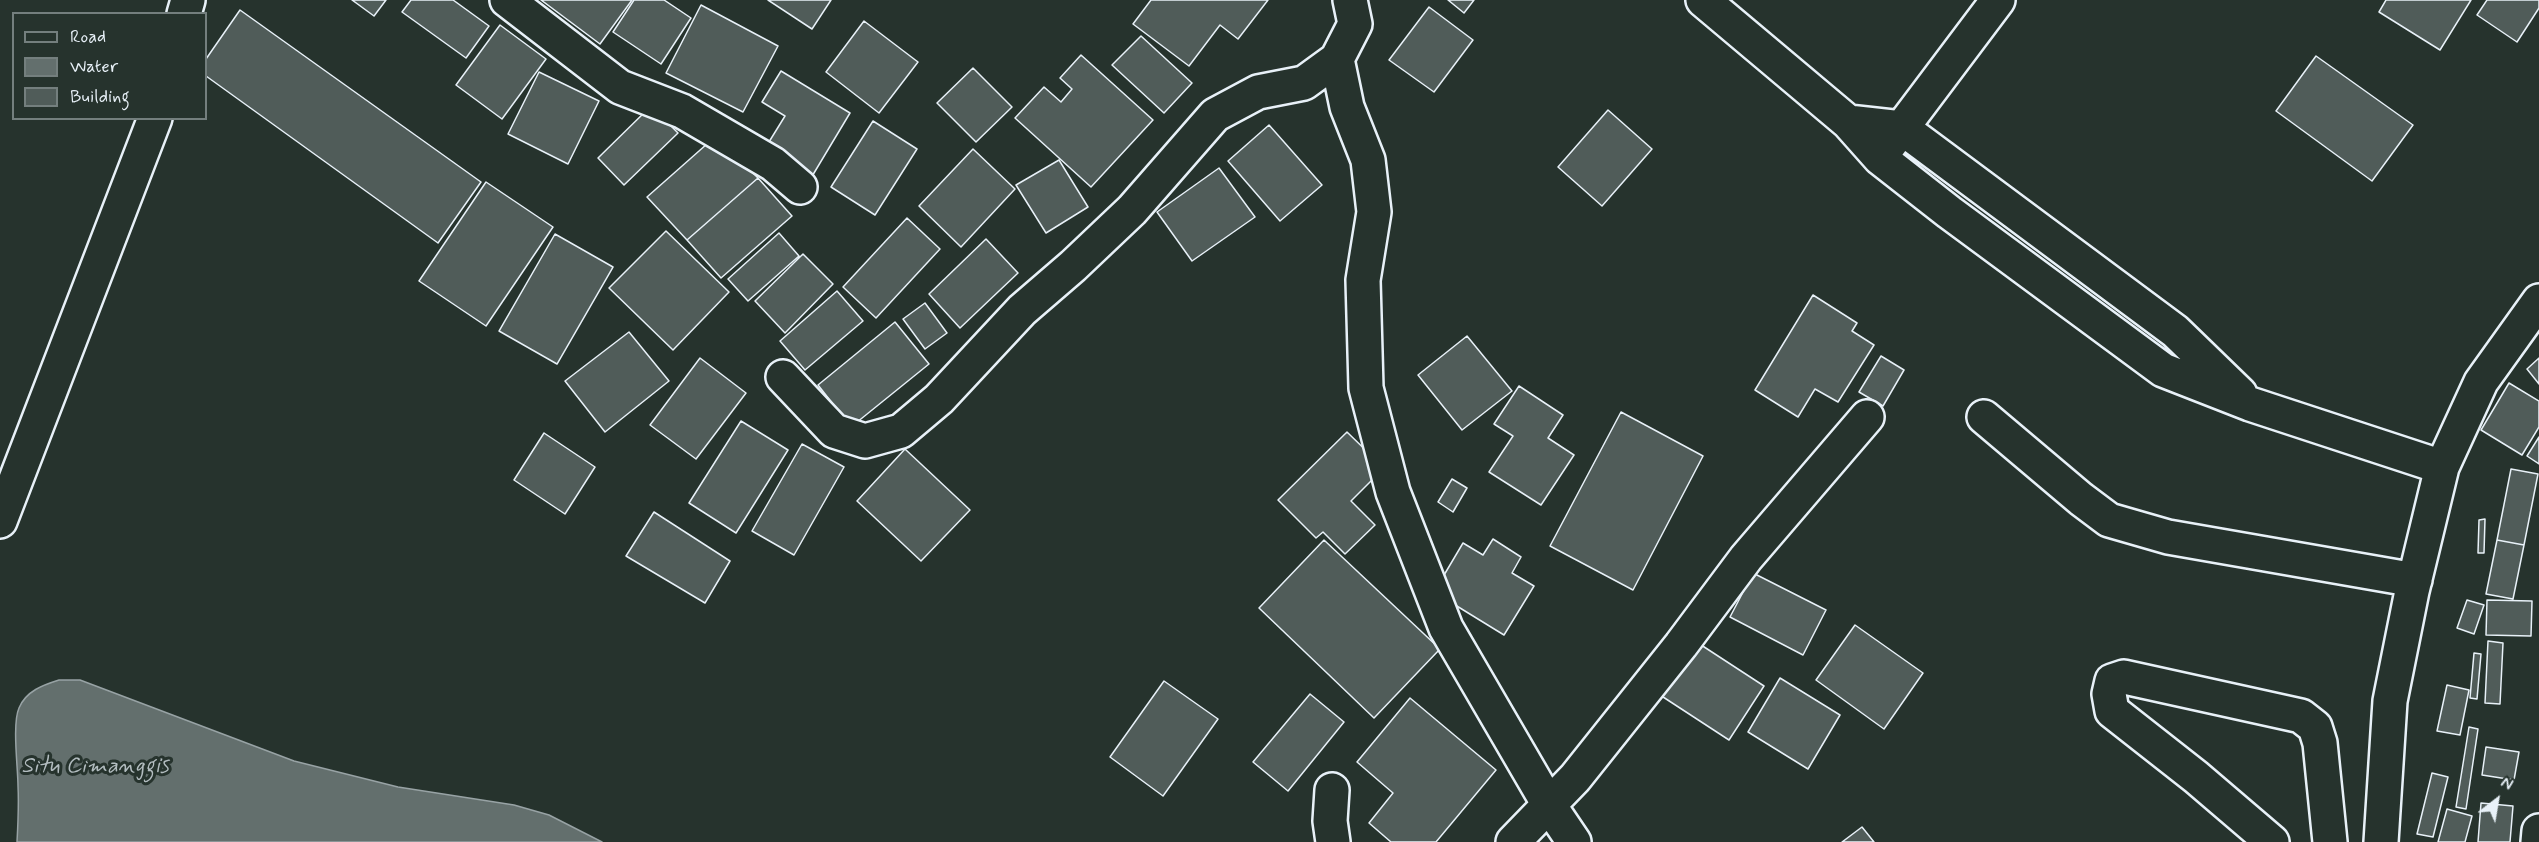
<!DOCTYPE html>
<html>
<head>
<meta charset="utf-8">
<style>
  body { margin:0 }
  #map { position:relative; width:2539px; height:842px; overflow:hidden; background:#26332d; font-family:Mynerve,sans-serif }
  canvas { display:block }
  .legend { position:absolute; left:12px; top:12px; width:195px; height:108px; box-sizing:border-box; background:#26332d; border:2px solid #747f7e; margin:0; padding:8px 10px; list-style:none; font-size:18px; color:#e8f1f8 }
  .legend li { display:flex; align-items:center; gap:12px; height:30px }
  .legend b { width:30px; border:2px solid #747f7e }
  .north { position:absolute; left:2467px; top:770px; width:60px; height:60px; -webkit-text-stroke:4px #26332d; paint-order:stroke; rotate:31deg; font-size:16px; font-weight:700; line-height:24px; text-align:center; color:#e8f1f8 }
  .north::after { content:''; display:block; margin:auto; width:21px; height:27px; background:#e8f1f8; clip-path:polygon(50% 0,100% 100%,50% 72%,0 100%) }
</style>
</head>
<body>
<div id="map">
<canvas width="2539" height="842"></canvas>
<ul class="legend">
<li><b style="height:8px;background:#26332d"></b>Road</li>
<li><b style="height:16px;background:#636f6d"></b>Water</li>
<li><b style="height:16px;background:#505c59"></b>Building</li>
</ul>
<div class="north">N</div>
</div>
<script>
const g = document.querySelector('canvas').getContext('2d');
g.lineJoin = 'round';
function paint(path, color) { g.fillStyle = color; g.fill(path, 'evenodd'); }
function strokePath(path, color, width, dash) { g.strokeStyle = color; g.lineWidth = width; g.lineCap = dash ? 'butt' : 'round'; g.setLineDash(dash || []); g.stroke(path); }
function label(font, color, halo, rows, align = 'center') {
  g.font = font + ' Mynerve,sans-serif'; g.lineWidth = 6; g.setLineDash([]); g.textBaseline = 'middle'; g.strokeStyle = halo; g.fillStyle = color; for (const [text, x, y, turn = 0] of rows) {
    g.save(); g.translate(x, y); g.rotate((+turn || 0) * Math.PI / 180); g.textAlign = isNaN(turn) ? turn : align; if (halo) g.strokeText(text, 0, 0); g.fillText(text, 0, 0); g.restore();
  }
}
const water = new Path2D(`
  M59,680H80L294,761L398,787L514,805L549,815L602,842H17C18,824 19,805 18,786C18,768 12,724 19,708C26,691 43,685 59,680Z`);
paint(water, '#636f6d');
strokePath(water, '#98a3a5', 1.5);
const building = new Path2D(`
  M352,0H386L374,16Z
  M411,0H453L489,26L466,58L402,12Z
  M541,0H632L600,44Z
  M634,0H664L691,18L661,64L613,32Z
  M768,0H831L812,29Z
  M1151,0H1268L1238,39L1220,25L1189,66L1133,24Z
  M1448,0H1474L1464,13Z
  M2386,0H2471L2440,50L2379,12Z
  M2487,0H2539V8L2517,42L2477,15Z
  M701,5L778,46L743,112L666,73Z
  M1429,7L1473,40L1434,92L1389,60Z
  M240,10L481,182L438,243L206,76V59Z
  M864,21L918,62L879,113L826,72Z
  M500,25L546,59L502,119L456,85Z
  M1141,36L1192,83L1164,113L1112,65Z
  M1081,55L1153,120L1091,187L1015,118L1044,87L1061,102L1072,89L1060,78Z
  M2316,56L2413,125L2372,181L2276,111Z
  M973,68L1012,107L976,142L937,103Z
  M781,71L850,113L811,178L764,150L785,116L762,102Z
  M539,72L599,101L568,164L508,134Z
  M651,106L678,133L624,185L598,158Z
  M1608,110L1652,149L1602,206L1558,167Z
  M873,121L917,149L875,215L831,187Z
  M1269,125L1322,185L1280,221L1228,161Z
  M716,136L758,178L687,240L647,197Z
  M973,149L1015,189L961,247L919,206Z
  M1059,160L1088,207L1046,233L1016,185Z
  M1219,168L1255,217L1192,261L1157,212Z
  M758,178L792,216L721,278L687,240Z
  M486,182L553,227L486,326L419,281Z
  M907,218L940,249L876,318L843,287Z
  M666,231L729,292L673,350L609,288Z
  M779,233L799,256L748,301L728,279Z
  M555,234L613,267L557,364L499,331Z
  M986,239L1018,273L960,328L929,294Z
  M803,254L833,284L785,333L755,301Z
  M837,291L863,321L805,370L780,341Z
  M1813,295L1857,323L1852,331L1874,345L1838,402L1815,389L1798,417L1755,390Z
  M925,303L947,333L925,349L903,319Z
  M895,322L929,364L851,427L818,385Z
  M629,332L669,381L605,432L565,381Z
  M1467,336L1512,391L1462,430L1418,375Z
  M1881,356L1904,370L1883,406L1859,392Z
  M700,358L746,393L696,459L650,425Z
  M2539,358V384L2527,369Z
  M2509,383L2539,401V427L2522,455L2481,430Z
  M1519,386L1563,415L1548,438L1574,455L1541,505L1489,472L1513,436L1494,424Z
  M1621,412L1703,456L1633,590L1550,546Z
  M741,421L788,450L736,533L689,503Z
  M1347,432L1384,468L1351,501L1375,525L1345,554L1323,532L1316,538L1278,500Z
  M544,433L595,467L565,514L514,480Z
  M2539,437V464L2527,456Z
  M802,444L844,467L794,555L752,531Z
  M905,449L970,510L921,561L857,501Z
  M2511,469L2538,474L2524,545L2497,540Z
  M1452,479L1467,488L1453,512L1438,502Z
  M654,512L730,561L705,603L626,556Z
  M2485,519L2484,553H2478L2479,520Z
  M1493,539L1521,557L1512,573L1534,586L1504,635L1434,592L1463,543L1483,555Z
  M1324,540L1440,649L1374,718L1259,608Z
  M2497,540L2524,545L2513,599L2486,594Z
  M1753,573L1826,610L1803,655L1730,617Z
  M2467,600L2484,605L2474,634L2457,628Z
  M2487,600L2532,601L2531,636L2486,635Z
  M1855,625L1923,673L1884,729L1816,680Z
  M1695,641L1764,686L1729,740L1660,695Z
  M2488,641L2503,643L2500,704L2485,703Z
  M2474,653L2481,654L2477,699L2470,698Z
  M1780,678L1840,715L1808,769L1748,732Z
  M1164,681L1218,719L1163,796L1110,757Z
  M2447,685L2469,690L2460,735L2437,731Z
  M1310,694L1344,722L1288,791L1253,762Z
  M1410,698L1496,770L1436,842H1391L1369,823L1393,793L1357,762Z
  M2469,727L2478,729L2466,809L2456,807Z
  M2486,747L2519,752L2514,780L2482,775Z
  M2432,773L2448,777L2433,837L2417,834Z
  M2481,803L2513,806L2510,842H2478Z
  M2447,809L2472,816L2465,842H2438Z
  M1862,827L1874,842H1842Z`);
paint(building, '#505c59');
strokePath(building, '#e8f1f8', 1.5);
const minor = new Path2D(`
  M507,0L620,87L682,111L773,164L800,187
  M1703,0L1848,122L1880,158L1949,212L2163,370L2250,404L2442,467
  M184,14L188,0
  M1337,59L1347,107L1368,160L1374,212L1363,280L1366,388L1393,492L1446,628L1549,805L1574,842
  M1848,122L1902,128L2175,331L2240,394
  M1889,145L1998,0
  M783,377L834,431L865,441L901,431L939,399L1022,310L1073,266L1132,210L1215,115L1258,92L1304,83L1337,59L1355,24L1350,0
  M1984,417L2081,499L2109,520L2168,537L2415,580
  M0,521L155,118
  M1332,790L1330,821L1333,842
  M1513,842L1575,778L1681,645L1746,558L1867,417
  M2272,842L2196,777L2112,711L2109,694L2112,681L2124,677L2301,716L2315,727L2320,743L2330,842
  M2381,842L2390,701L2412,591L2442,467L2481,382L2539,301
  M2538,842L2539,831`);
strokePath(minor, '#e8f1f8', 38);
strokePath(minor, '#26332d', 33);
label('italic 22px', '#b3bdc0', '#26332d', [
  ["Situ Cimanggis",95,767]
]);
</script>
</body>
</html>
